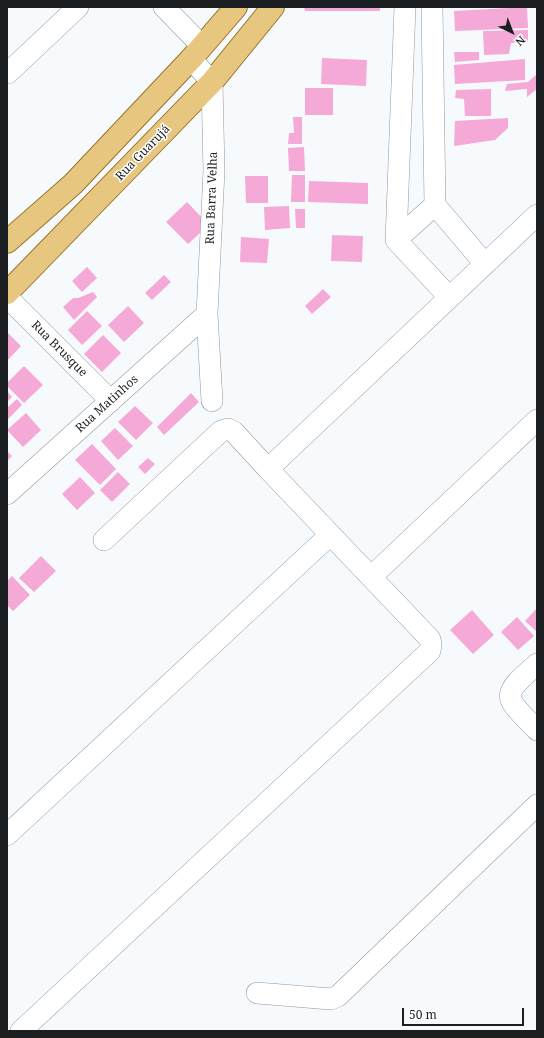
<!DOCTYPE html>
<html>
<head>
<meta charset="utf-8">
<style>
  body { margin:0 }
  #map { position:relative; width:544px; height:1038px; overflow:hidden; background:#f7fafd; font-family:"Noto Serif",serif }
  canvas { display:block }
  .frame { position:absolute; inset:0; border:8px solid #1c1f22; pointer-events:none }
  .north { position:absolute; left:492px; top:12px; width:40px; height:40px; -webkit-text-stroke:3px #fff; paint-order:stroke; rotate:137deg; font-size:11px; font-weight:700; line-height:16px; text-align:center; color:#1c1f22 }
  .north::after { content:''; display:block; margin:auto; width:14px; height:18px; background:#1c1f22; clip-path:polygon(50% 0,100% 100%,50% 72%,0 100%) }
  .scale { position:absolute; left:402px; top:1008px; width:122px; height:18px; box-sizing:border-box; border:2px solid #1c1f22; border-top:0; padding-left:5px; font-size:12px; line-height:14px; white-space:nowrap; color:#1c1f22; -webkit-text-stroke:3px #fff; paint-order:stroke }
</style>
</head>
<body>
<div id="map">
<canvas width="544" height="1038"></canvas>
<div class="frame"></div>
<div class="north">N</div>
<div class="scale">50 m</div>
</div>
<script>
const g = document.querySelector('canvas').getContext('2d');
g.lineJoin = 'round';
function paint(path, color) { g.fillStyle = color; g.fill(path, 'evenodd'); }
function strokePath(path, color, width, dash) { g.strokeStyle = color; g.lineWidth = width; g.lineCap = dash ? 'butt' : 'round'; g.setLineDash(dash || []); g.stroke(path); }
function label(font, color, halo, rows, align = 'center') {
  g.font = font + ' "Noto Serif",serif'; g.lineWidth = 3; g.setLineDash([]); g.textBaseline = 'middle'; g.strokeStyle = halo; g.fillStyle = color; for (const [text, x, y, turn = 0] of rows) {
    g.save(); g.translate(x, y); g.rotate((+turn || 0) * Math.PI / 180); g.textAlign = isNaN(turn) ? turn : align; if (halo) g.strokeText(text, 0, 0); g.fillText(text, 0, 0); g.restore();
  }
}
paint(new Path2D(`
  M304,7H380V11H305Z
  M527,7L528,28L455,31L454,11Z
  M528,30V42L511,43L509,54L484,55L483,31Z
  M454,52H479V60L455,62Z
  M322,58L367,60L366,86L321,84Z
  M525,59V80L455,84L454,65Z
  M537,74V89L527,97V89L505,91L507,84L528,82Z
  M305,88H333V115H305Z
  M491,89V116H465L464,99L455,98L456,90Z
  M293,117H302V144H288L289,133H294Z
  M508,118V128L495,140L454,146L455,121Z
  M304,147L305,171H289L288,148Z
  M292,175H305V202H291Z
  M245,176H268V203H246Z
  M309,181L368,183V204L308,202Z
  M187,202L209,225L188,244L166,222Z
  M289,206L290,228L265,230L264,207Z
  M295,209H305V228H296Z
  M332,235L363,236L362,262L331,261Z
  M241,237L269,239L267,263L240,262Z
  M87,267L97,278L82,292L72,281Z
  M164,275L171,282L152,300L145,293Z
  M323,289L331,297L312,314L305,306Z
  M93,292L97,297L74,320L63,307L73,298H78Z
  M128,306L144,323L124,342L108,325Z
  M87,311L102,326L82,345L68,330Z
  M7,332L21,346L7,361Z
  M103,335L121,353L102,372L84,354Z
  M24,366L43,385L24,403L7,386V383Z
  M7,391L12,397L7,402Z
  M191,393L199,402L164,435L157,427Z
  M17,399L22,405L7,420V408Z
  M135,406L153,423L136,440L118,422Z
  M26,413L41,430L23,447L7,430Z
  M115,428L133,446L118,460L101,441Z
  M92,444L116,469L100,485L75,460Z
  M7,451L12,456L7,461Z
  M148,458L155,464L145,474L138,467Z
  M118,472L130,484L112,502L100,490Z
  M80,477L95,493L77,510L62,494Z
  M41,556L56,571L34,592L19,578Z
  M12,576L30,595L13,611L7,605V581Z
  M537,608V632L525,621Z
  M472,610L494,635L473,654L450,630Z
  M517,617L534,636L518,650L501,632Z`), '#f4a9d7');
const minor = new Path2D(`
  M164,7L202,46
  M405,7L396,240L449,297
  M432,7L435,205L485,264
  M191,59L212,82L214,171L207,314L212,401
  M8,73L78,7
  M396,240L435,205
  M7,297L111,401
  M7,494L207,314
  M104,540L221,431L228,429L234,432L268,469
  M371,577L537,420
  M537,664C499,697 504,696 537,730
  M7,835L330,535
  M257,993L331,999L338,996L537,805
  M21,1031L430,651L431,644L430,639L268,469L537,215`);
const major = new Path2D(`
  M7,242L73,184L191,59L236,7
  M7,293L212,82L273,7`);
strokePath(minor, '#9098a0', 22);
strokePath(major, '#967428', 24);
strokePath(minor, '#fff', 21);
strokePath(major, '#e7c780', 22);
label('12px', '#1c1f22', '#fff', [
  ["Rua Guarujá",143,153,-46],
  ["Rua Barra Velha",212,198,-88],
  ["Rua Brusque",59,349,45],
  ["Rua Matinhos",107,404,-42]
]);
</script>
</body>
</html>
